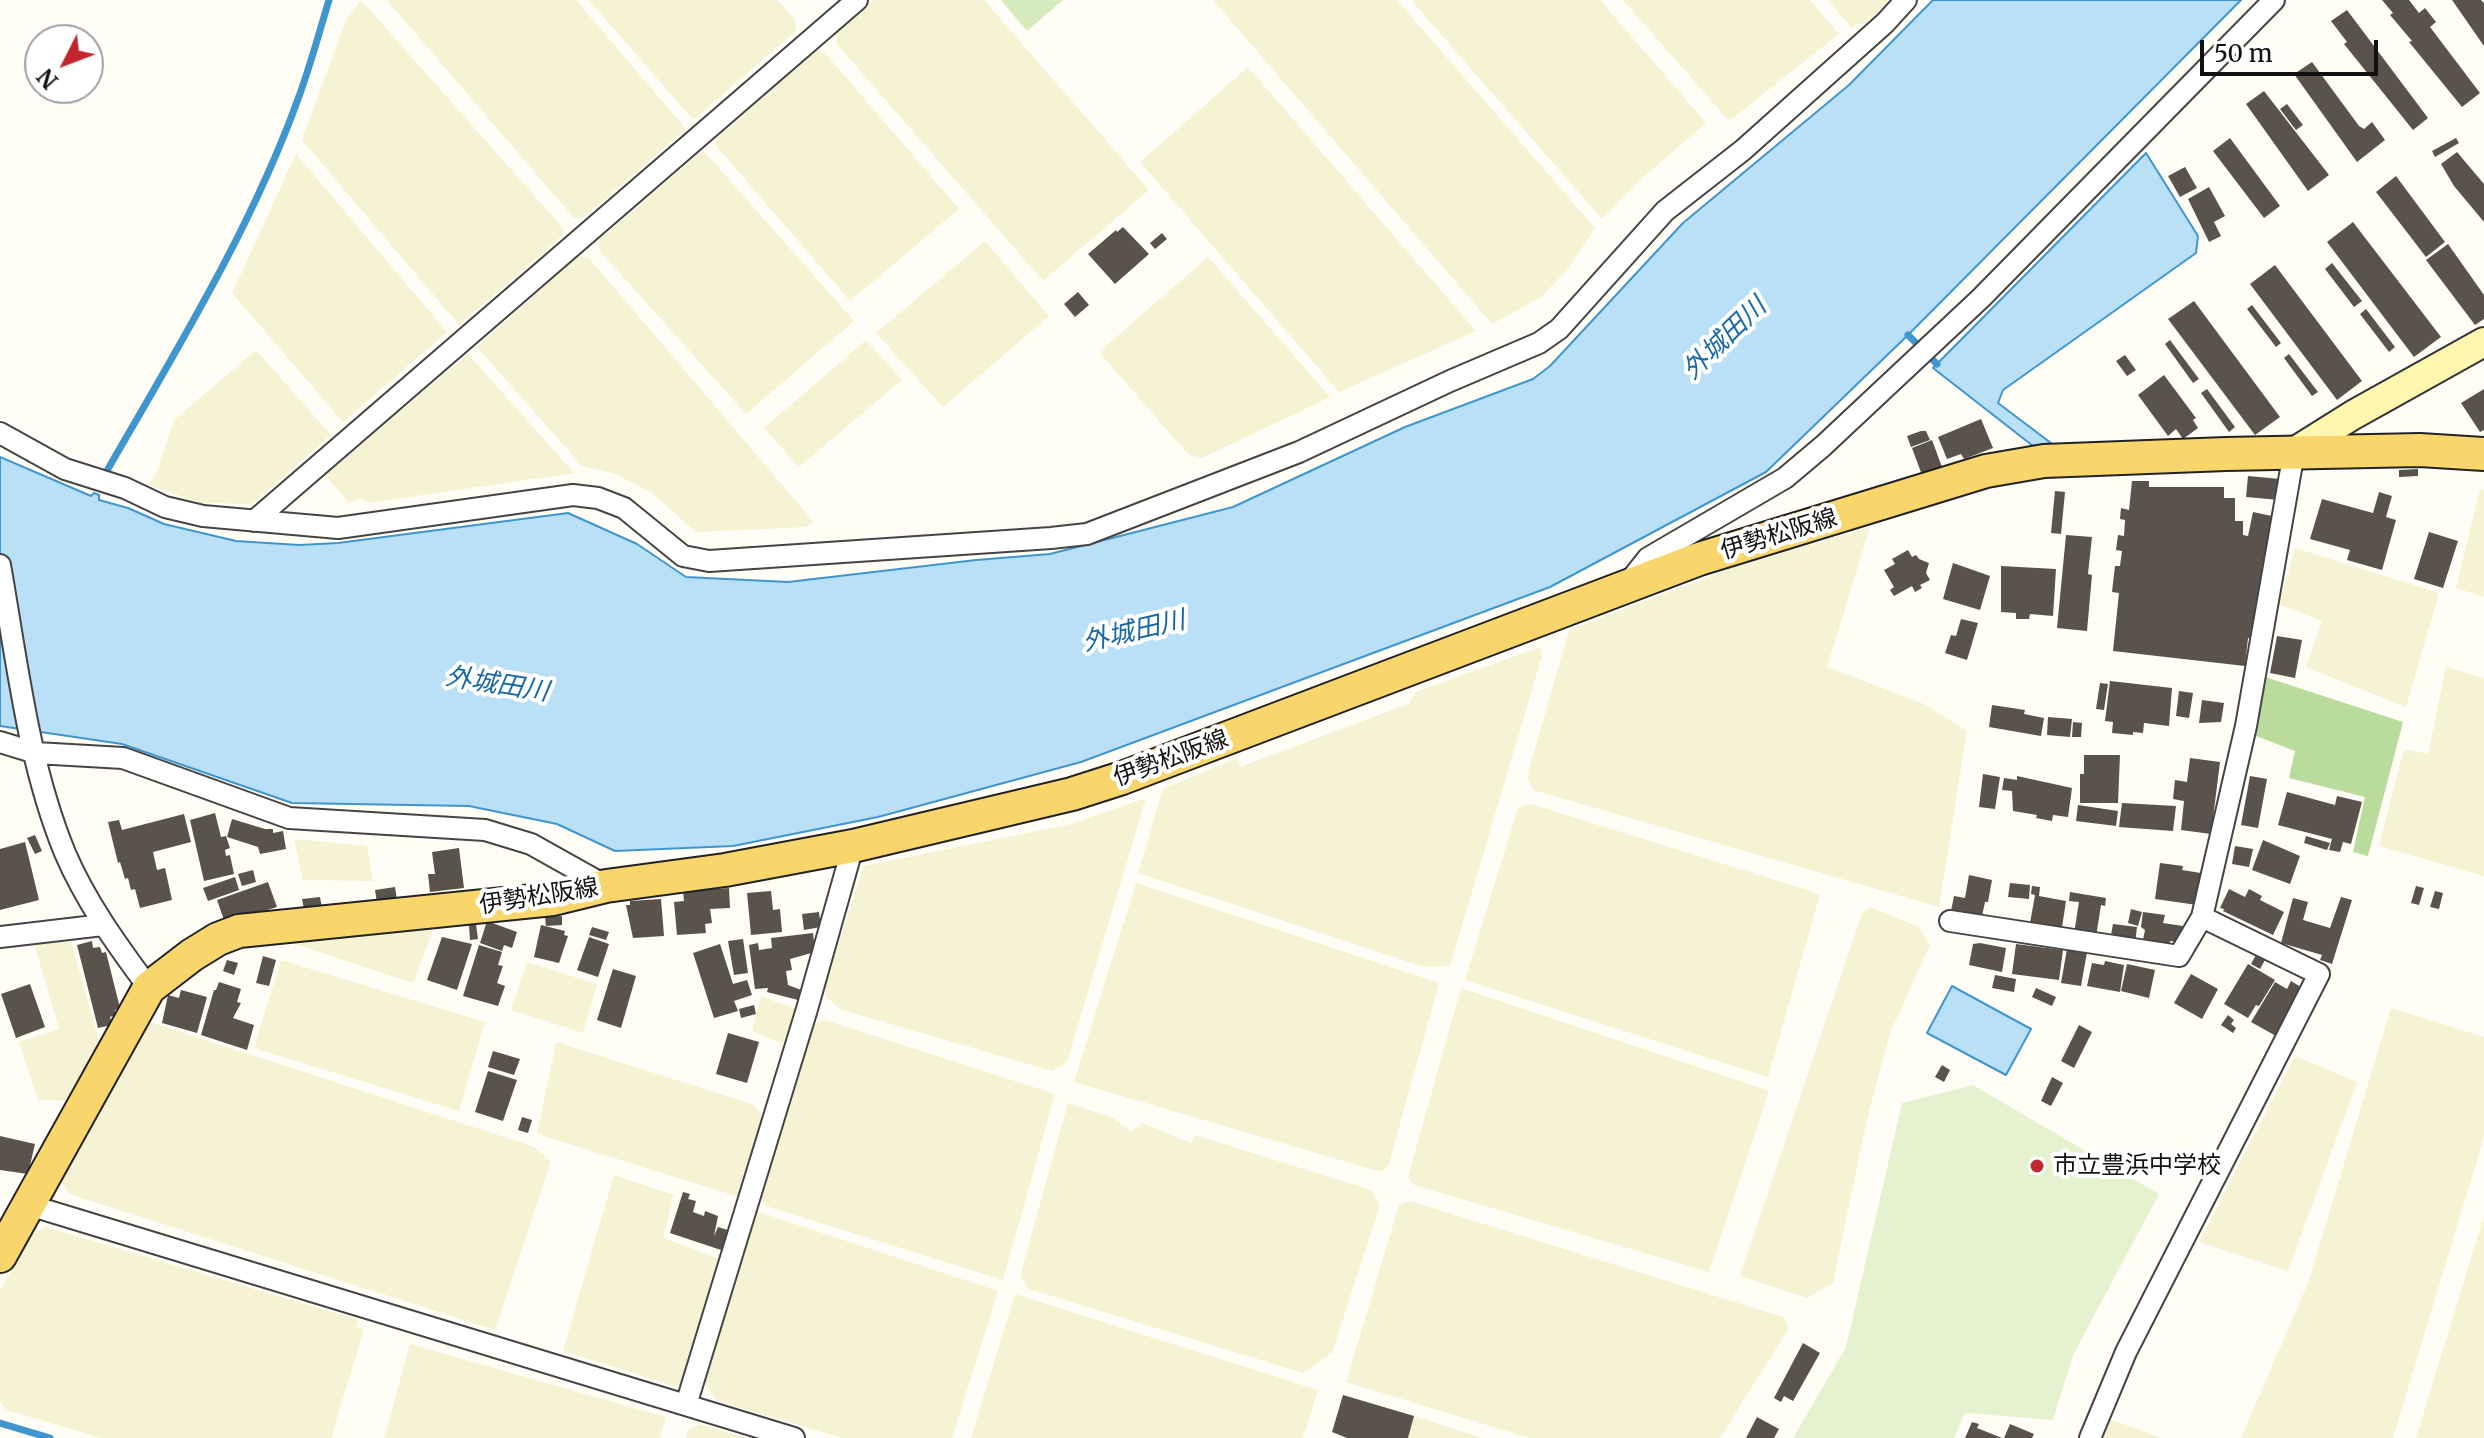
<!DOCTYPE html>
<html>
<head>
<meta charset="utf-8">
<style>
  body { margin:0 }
  #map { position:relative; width:2484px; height:1438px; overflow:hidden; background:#fffdf5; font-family:Merriweather,serif }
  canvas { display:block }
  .north { position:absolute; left:24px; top:24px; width:80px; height:80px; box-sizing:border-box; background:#fff; border:2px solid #a0a0a0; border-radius:50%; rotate:228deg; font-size:22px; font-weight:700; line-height:32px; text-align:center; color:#111 }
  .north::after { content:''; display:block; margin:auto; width:28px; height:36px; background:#c4262e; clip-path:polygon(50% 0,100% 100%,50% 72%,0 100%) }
  .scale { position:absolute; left:2200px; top:40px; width:178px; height:36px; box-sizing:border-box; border:4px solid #111; border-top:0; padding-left:10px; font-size:24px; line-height:28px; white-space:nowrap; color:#111; -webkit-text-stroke:6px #fff; paint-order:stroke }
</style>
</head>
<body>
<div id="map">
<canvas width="2484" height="1438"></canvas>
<div class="north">N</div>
<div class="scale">50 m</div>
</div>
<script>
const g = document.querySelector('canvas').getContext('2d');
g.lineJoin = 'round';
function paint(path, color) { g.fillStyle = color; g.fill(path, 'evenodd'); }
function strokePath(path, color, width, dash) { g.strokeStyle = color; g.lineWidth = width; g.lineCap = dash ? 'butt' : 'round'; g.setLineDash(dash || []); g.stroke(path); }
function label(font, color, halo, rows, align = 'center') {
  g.font = font + ' Merriweather,"Noto Sans JP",serif'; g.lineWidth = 8; g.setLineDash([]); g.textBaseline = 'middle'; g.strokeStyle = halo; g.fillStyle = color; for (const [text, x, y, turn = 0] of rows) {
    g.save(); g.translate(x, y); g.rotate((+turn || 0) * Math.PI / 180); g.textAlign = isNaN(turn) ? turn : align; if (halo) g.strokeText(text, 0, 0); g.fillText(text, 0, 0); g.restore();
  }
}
paint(new Path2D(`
  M361,0L563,228L562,236L459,325L302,140L347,18Z
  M387,0H576L686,129L583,218H574Z
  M589,0H778L795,20L796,31L693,120Z
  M874,0H984L1149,190L1043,281L836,43L837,32Z
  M1213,0H1397L1595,228L1568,269L1541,297L1492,324Z
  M1411,0H1600L1706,123L1641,179L1602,219Z
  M1623,0H1810L1839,34L1729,121Z
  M1828,0H1888L1866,22L1851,27Z
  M814,51L825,53L959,209L850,301L713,142Z
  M1248,67L1476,331L1339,392L1140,162Z
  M703,150L854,321L746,414L599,250L600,239Z
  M296,154L447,332L343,422L232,293Z
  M985,241L1049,316L943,407L876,333Z
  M578,256L588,257L813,521L806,527L696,532L652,493L615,474L582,466L477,347Z
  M1208,257L1330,397L1202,458L1189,455L1099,352Z
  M866,340L902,380L799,467L764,428Z
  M256,350L331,435L252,504L200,503L149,485L158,469L174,420Z
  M468,354L574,473L369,503L359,498L349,503L325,475Z
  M2480,489L2484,490V597L2456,588Z
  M1870,527L1827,667L1924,704L1967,731L1939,907L1533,790L1527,776L1569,630L1734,567Z
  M2295,548L2439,593L2406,707L2306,667L2322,621L2279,604Z
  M1540,647L1542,656L1450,966H1421L1138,873L1163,789L1237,758L1240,767L1408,704L1416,692Z
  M2446,667L2484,678V876L2379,846L2404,749L2428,754Z
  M1146,798L1067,1062L1052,1071L839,1009L826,996L824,987L864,866L1071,824Z
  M1531,804L1820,894L1768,1077L1465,980L1518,808Z
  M294,839L367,846L373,881L303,880Z
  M1136,883L1439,983L1388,1167L1381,1172L1074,1082Z
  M1870,907L1919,927L1930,945L1890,1033L1867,1119L1833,1283L1807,1298L1740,1276L1862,913Z
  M435,925L413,983L289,942L288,936Z
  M71,941L101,1048L66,1101L38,1100L19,1042L59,1029L34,943Z
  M281,960L485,1022L459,1111L254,1048Z
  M527,962L597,984L583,1033L511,1010Z
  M1461,988L1769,1091L1709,1272L1414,1185L1408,1177Z
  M761,996L796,1009L783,1044L752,1031Z
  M2391,1008L2484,1037V1137L2393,1438H2241L2308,1283Z
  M825,1020L1055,1094L1003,1280L766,1206L759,1196L814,1024Z
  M150,1022L532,1146L551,1161L495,1330L69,1194L61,1181Z
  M556,1042L752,1104L764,1118L739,1197L537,1134Z
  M2295,1056L2357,1082L2288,1271L2199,1242Z
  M1068,1103L1113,1118L1131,1132L1142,1123L1192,1143L1195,1135L1371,1190L1380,1205L1332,1353L1303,1373L1029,1289L1020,1276Z
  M614,1175L674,1195L663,1238L720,1259L686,1373L677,1387L563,1351Z
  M1410,1201L1783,1317L1789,1328L1720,1438H1529L1346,1382L1399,1205Z
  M756,1211L998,1291L952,1438H842L717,1401L702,1378Z
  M2484,1216V1438H2416Z
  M46,1227L359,1320L356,1327L364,1329L331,1438H101L7,1410L0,1402V1291L29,1236Z
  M1015,1294L1318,1390L1303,1438H971Z
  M410,1344L666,1417L660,1438H384Z
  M1414,1416L1482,1438H1408Z
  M2107,1418L2162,1438H2099Z
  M699,1424L747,1438H686L688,1431Z`), '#f6f3d4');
paint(new Path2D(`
  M1001,0H1063L1027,31Z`), '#d5ebbd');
paint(new Path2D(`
  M2262,676L2403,722L2368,856L2353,852L2365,797L2289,778L2295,751L2251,734Z`), '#b9dc9c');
paint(new Path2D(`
  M1973,1085L2159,1194L2073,1355L2053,1420L1965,1413L1954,1438H1793L1846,1347L1902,1103Z`), '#e6f2cf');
const water = new Path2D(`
  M1933,0H2241L1908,335L1766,472L1550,587L1081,762L878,817L733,846L615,851L557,824L469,806L292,803L122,744L0,726V457L91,496L94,493L99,495V500L128,508L164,524L236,541L299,545L338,543L568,513L637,544L686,577L788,582L976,560L1050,554L1233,507L1405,427L1533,379L1550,366L1683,223L1849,85Z
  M2146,153L2198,236L2196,253L2003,390L1998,403L2051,443L2033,446L1933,368Z
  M1952,986L2031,1029L2006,1075L1927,1033Z`);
paint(water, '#b9e0f7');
strokePath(water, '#3f96cf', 2);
strokePath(new Path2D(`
  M1908,335L1916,343
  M1931,358L1937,364
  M108,469C176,351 252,227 298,99C310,67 319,33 329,0
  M0,1423L50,1438`), '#3f96cf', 7);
paint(new Path2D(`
  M2382,0H2409L2419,13L2425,8L2436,22L2430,27L2480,93L2462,107L2409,42L2412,41L2390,15L2393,13Z
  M2452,0H2481L2484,3V46Z
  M2347,10L2428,118L2413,130L2344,44L2347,42L2331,21Z
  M2312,62L2359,126L2364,129L2372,122L2385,140L2357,162L2294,74Z
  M2264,91L2329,175L2308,191L2246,104Z
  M2287,104L2303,125L2296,130L2280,109Z
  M2230,138L2280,206L2264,218L2213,151Z
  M2456,138L2459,143L2435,157L2432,151Z
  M2457,152L2484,184V222L2454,186L2441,164Z
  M2185,167L2197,188L2180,197L2168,176Z
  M2396,176L2445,242L2426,257L2376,192Z
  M2209,187L2225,216L2214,222L2221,236L2209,242L2188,199Z
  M2353,222L2441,337L2414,357L2327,242Z
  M1123,227L1149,254L1115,284L1088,254L1116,230L1117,232Z
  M1162,233L1167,239L1155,249L1150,243Z
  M2448,244L2484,295V319L2475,325L2426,260Z
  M2332,263L2362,301L2354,307L2325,269Z
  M2275,265L2362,381L2337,400L2250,284Z
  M1078,292L1089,305L1075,317L1064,304Z
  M2194,301L2280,417L2255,435L2168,319Z
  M2252,305L2281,343L2276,347L2247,309Z
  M2366,309L2395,347L2389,352L2360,314Z
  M2170,340L2199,379L2193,383L2165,344Z
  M2289,354L2318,392L2312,396L2284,358Z
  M2125,355L2136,370L2127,376L2116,361Z
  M2164,375L2196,418L2193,420L2198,428L2183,439L2176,429L2168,436L2138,395Z
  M2207,389L2235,427L2229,432L2201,393Z
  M2484,389V430L2480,432L2461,403Z
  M1981,419L1993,448L1964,459L1961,454L1947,459L1938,437Z
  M1921,431H1926L1930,440L1911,447L1907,436Z
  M1932,440L1942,467L1922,475L1912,448Z
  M2418,469V476L2399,477V470Z
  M2248,476L2281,479L2280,500L2246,497Z
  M2132,481H2149V487H2224V498H2235V521H2243V535L2248,536L2253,512L2272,516L2270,529L2276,530L2254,639L2248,638L2245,666L2113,651L2119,593L2112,592L2115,566H2120L2122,551L2116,550L2118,535L2124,536L2125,520L2120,519L2121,508L2129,510Z
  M2055,491L2065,492L2061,534L2051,533Z
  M2379,492L2392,496L2386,517L2396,520L2382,570L2347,560L2350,550L2310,539L2322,499L2373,513Z
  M2429,532L2458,541L2443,588L2414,579Z
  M2066,535L2092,537L2088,574L2092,575L2087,631L2057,628Z
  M1908,550L1912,557L1916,555L1919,559L1929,563L1926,573L1930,580L1920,585L1922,588L1915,592L1912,586L1894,596L1890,590L1894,587L1884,570L1895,564L1892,559Z
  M1953,563L1990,576L1980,610L1943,599Z
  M2001,566L2056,569L2053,616L2030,614L2029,619H2016V613L2001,612Z
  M1961,619L1978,623L1967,660L1945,653L1951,635L1956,636Z
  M2277,636L2302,640L2295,678L2270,673Z
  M2110,681L2172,688L2169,726L2144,723L2143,733L2133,732V735L2112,733L2113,722L2105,721Z
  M2100,683L2108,684L2104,710L2096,709Z
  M2179,691L2193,693L2189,718L2176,716Z
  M2202,700L2224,703L2221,722L2199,723Z
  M1992,705L2025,710L2024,714L2044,718L2041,736L1989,727Z
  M2048,717L2072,719L2070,737L2047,735Z
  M2073,722L2082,723L2081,737H2072Z
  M2084,755H2120L2118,803H2080V774H2084Z
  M2190,758L2220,762L2211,834L2181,830L2184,801L2173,799L2175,780L2187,782Z
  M1983,774L2000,777L1995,809L1979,807Z
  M2017,776L2072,788L2068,817L2053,815L2052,821L2036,818L2037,815L2013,811L2012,791L2002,790L2004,778L2017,780Z
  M2250,776L2267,779L2258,828L2241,825Z
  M2287,792L2335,805L2337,796L2362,802L2351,844L2343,842L2340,852L2329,850L2332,839L2278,825Z
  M2122,803L2176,806L2173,831L2119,827Z
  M2078,805L2118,811L2116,826L2076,821Z
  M215,813L221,837L226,836L230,848L225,850L226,856L230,855L234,874L204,881L190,820Z
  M184,814L191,842L153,852L157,870L165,868L172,900L140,908L135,889L131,890L128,878L125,879L120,862L118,863L108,822L119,820L122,830Z
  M232,819L265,829H273V833L283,831L286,849L260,854L258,847L227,837Z
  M35,835L42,851L35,854L27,838Z
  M2306,836L2330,843L2327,850L2304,843Z
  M2263,840L2300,856L2290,884L2252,870Z
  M25,842L39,900L0,910V849Z
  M2235,846L2253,849L2249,867L2232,864Z
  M459,848L464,888L430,892L428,874H435L432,852Z
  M2160,863L2183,866L2182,870L2201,873L2197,905L2155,899Z
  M253,870L256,882L242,886L238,874Z
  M1969,875L1992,880L1988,902H1985L1981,921L1958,917L1959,912L1951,911L1954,896L1965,898Z
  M235,877L239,890L208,901L203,888Z
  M268,882L277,907L225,923L217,900Z
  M2010,883L2030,885L2029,899L2008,897Z
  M2032,886L2040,887L2039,896L2066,901L2061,934L2029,929L2035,895L2031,894Z
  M2416,886L2424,888L2419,905L2411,903Z
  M395,887L397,900L377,903L375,890Z
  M729,888L730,908L710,909L712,923L705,924L706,933L677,935L674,902L684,901L683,891Z
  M2229,889L2245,897L2249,889L2262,896L2260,900L2284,912L2273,935L2223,911L2224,909L2220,908Z
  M771,891L773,910L780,909L782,932L751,935L747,893Z
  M2435,891L2443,893L2439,909L2430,907Z
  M2070,892L2106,898L2105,906L2101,905L2096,937L2074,934L2079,902L2069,901Z
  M320,897L322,908L304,909L302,899Z
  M2341,897L2352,900L2332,964L2320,960L2322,955L2281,943L2293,898L2308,902L2303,920L2330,928Z
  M661,899L664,936L633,938L626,905H630V901Z
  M2131,909L2142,912L2138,926L2128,923Z
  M819,912L821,927L804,930L802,914Z
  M2143,912L2165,915L2163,923L2183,926L2181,943L2170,941L2169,949L2142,945L2145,930L2141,927Z
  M562,916V925L546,926L545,917Z
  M487,921L517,932L512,948L504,945L502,951L480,943Z
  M476,924L478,939L470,940L469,925Z
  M2113,924L2137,927L2135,944L2110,941Z
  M541,925L565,931L564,935L568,936L559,963L534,957Z
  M592,927L609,932L606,940L589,935Z
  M813,933L815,952L790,959L792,970L786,971L788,985L804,991L802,1001L767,992L768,988L755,989L749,945L758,943L759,950L772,948L771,938Z
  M442,937L472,944L457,990L427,980Z
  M589,937L609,944L598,977L577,970Z
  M743,939L748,973L734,975L728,941Z
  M92,941L93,948L100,947L102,953L106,952L120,1008L115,1010L116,1015L110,1017L112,1025L98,1028L77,945Z
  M1980,943L2006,948L2002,972L1969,965L1973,944Z
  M720,944L733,984L747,980L752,995L734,1001L738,1011L714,1018L693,953Z
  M2016,944L2063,950L2059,980L2012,974Z
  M479,945L502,952L498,965L503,966L497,983L505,986L498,1006L463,996Z
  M2067,949L2087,952L2081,986L2061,983Z
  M2257,953L2266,958L2260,969L2251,964Z
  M263,956L276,960L269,986L256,983Z
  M227,960L238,963L234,975L223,971Z
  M2105,961L2124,965L2120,992L2087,986L2092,963L2104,965Z
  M2127,964L2155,970L2149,998L2121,991Z
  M2248,964L2275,980L2259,1006L2256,1005L2248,1018L2224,1004Z
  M613,969L636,976L621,1028L597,1020Z
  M2191,974L2218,989L2202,1019L2174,1003Z
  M1995,975L2016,979L2014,992L1992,988Z
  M2291,981L2301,987L2276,1036L2251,1022L2275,982L2287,989Z
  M219,982L241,989L237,1002L241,1003L233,1018L254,1025L247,1050L201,1035L214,990H216Z
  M30,984L45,1027L16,1038L1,994Z
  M2036,988L2056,997L2052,1006L2032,997Z
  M181,990L207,997L197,1033L162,1023L168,995L179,998Z
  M754,1005L756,1014L741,1018L739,1009Z
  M2228,1015L2234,1020L2231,1024L2236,1028L2233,1033L2221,1025Z
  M2079,1025L2092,1032L2074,1068L2061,1061Z
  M728,1033L759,1042L747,1083L716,1074Z
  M493,1051L520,1059L514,1075L488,1067Z
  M1942,1065L1950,1070L1944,1082L1935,1077Z
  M488,1071L517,1080L503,1121L475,1112Z
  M2052,1077L2063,1083L2051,1106L2041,1101Z
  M522,1117L532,1120L528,1133L518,1130Z
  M0,1136L35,1144L28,1174L0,1170Z
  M683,1192L690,1194L688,1199L696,1201L693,1212L704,1216L705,1211L718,1216L714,1236L718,1227L731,1231L724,1251L670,1233Z
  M1803,1343L1820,1353L1793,1401L1784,1396L1781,1402L1774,1398Z
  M1343,1395L1414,1416L1408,1438H1347L1332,1432Z
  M1757,1417L1779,1429L1774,1438H1746Z
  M1972,1422L1979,1424L1977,1428L2002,1438H1965Z
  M2010,1424L2034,1434L2032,1438H2004Z`), '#5a524d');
const street = new Path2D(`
  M0,433L65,469L125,488L165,507L203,516L338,528L573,495L598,498L624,508L683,556L709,561L1051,538L1087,534L1299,452L1450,381L1539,343L1559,329L1665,211L1743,150L1885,23L1906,0
  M254,521L857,0
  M0,565C17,661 28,763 65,853C86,902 117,945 149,988
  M1629,582L1648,558L1785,478L1823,446L1981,298L2274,0
  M0,742L36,753L123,758L289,818L485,830L531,844L606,886
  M1950,921L2179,956L2202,917L2226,813L2246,726L2294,452
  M0,937L103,925
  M29,1205L794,1438
  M686,1405L807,1009L853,846
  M2090,1438L2126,1352L2319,974L2202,917`);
const secondary = new Path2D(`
  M2294,452L2353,415L2484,342`);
const primary = new Path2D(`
  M0,1256L149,988L192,955L218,939L239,931L553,899L606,886L725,870L853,846L1072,794L1122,778L1699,559L1986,471L2044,461L2226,454L2420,450L2484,454`);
strokePath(street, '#444', 24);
strokePath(secondary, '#333', 32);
strokePath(primary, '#222', 36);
strokePath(street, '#fff', 20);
strokePath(secondary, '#fff6b0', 28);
strokePath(primary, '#f9d66b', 32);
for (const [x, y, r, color] of [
  [2037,1166,8,"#c4262e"]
]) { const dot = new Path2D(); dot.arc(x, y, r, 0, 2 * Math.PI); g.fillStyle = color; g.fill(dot); strokePath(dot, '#fff', 3); }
label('24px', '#111', '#fff', [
  ["伊勢松阪線",1779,535,-17],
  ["伊勢松阪線",1171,759,-20],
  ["伊勢松阪線",539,897,-9]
]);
label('24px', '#111', '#fff', [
  ["市立豊浜中学校",2053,1166]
], 'left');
label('italic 26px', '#1768a6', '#fff', [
  ["外城田川",1725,339,-44],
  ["外城田川",1134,632,-13],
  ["外城田川",497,685,9]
]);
</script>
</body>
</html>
